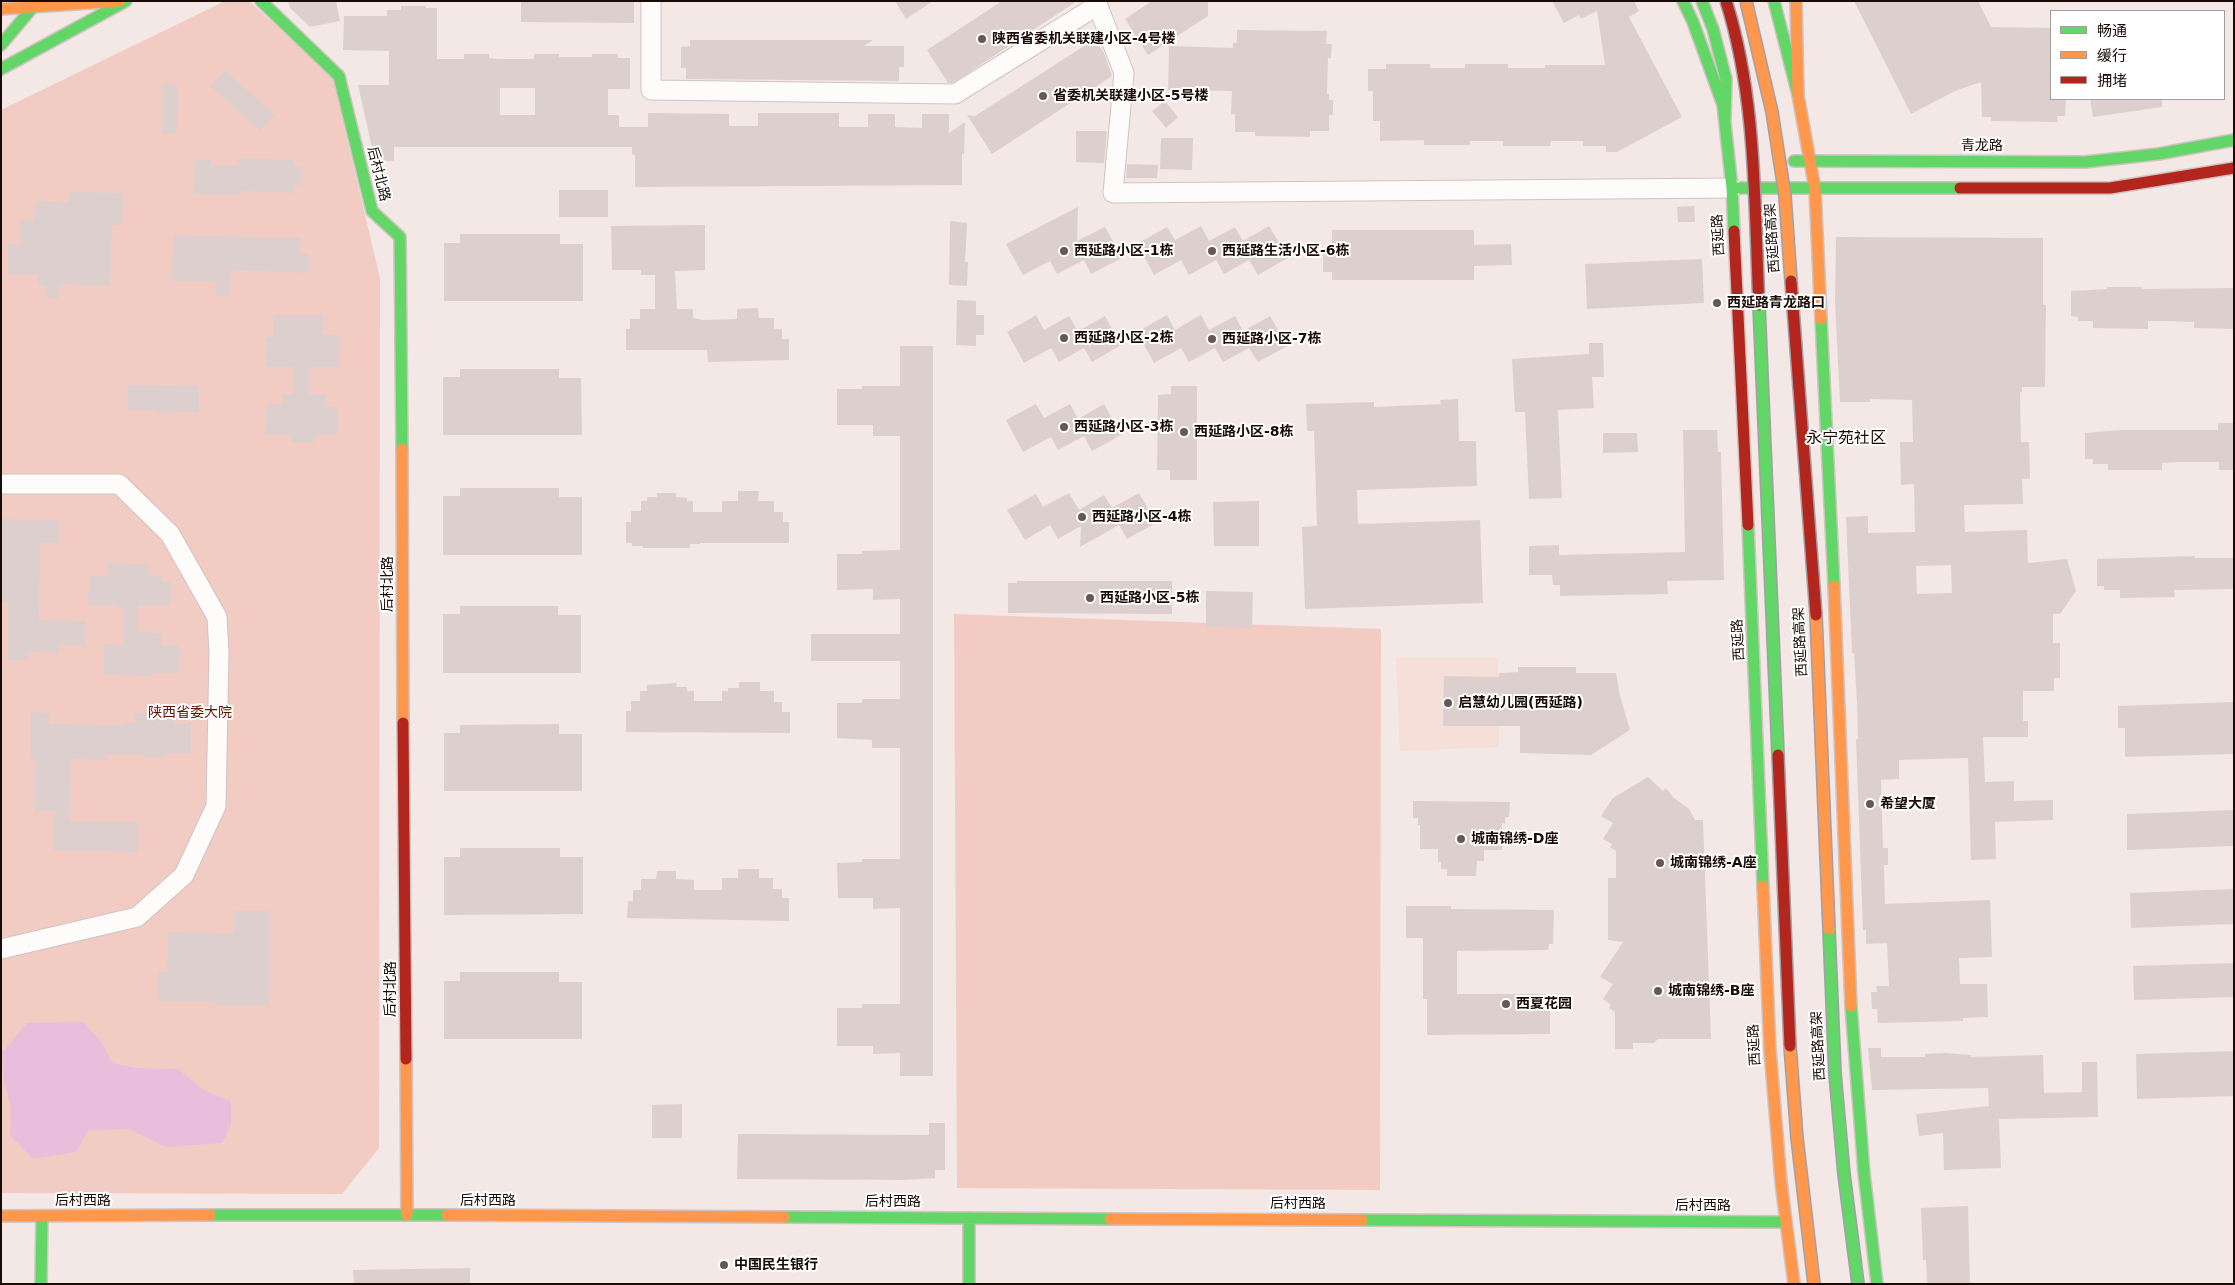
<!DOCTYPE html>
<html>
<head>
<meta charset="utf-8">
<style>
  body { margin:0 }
  #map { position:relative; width:2235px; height:1285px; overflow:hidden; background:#f3e8e6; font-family:"DejaVu Sans","Noto Sans SC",sans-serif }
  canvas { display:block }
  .frame { position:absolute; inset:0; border:2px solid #1a0b07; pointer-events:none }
  .legend { position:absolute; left:2050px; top:10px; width:175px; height:90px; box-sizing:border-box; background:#fff; border:1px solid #a39d9c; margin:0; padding:6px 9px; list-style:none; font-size:15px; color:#1a0b07 }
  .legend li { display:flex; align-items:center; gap:10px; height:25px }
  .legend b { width:25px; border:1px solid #a39d9c }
</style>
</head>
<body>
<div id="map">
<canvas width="2235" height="1285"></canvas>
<div class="frame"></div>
<ul class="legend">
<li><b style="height:6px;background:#63d668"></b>畅通</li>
<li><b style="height:6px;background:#ff974d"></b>缓行</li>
<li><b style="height:6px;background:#b3261e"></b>拥堵</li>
</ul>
</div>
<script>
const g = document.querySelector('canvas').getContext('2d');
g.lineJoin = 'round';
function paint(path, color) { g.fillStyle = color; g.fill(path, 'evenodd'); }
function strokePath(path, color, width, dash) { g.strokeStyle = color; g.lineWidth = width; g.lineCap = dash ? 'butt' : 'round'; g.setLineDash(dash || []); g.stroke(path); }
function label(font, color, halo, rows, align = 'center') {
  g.font = font + ' "DejaVu Sans","Noto Sans SC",sans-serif'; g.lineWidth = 4; g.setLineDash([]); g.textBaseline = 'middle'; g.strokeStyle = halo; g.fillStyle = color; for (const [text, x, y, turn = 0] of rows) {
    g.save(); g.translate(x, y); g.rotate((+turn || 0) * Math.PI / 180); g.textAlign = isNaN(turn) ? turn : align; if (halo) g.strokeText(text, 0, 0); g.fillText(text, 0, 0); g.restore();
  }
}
paint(new Path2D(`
  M1396,658H1498L1499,747L1400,751Z`), '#f6ded9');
paint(new Path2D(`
  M225,1H249L332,76L380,278L379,1148L342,1194L1,1193V110Z
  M954,614L1381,629L1380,1190L957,1188Z`), '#f2ccc3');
paint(new Path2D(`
  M83,1022L101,1041L112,1063L137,1068L178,1069L205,1091L231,1101V1125L222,1143L166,1147L129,1129L88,1130L76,1152L33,1159L10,1135L11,1107L4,1082L2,1053L27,1023Z`), '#e8bedc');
paint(new Path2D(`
  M288,1H336L340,21L310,27L290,8Z
  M521,1H634V23L521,22Z
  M895,1H933L906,19Z
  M1002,1H1077L965,75L952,83H948L927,50Z
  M1152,1H1208V16L1148,55L1125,19Z
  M1552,1H1634L1639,11L1629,17L1682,117L1617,152H1606V146H1583V141H1551L1550,146H1503V141H1470V145H1424V140L1380,141V121H1373V91H1368V69H1386V64H1430V68H1465V64H1508V68H1545V65H1605L1597,11L1581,19L1579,15L1564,23Z
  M1854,1H1978L1991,27L2051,28V99H2066L2065,116H2057L2058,122L1991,121V117H1982L1981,82L1955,91L1911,114Z
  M401,6H426V8H437V59H464V54H489V58L500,59H534V54H559V57H592V54H618V58H630V89H608V115H619V127H648V113L729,114V126H758V113H839V127H868V114H895V127L922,128V114H949V133L965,122L964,154H962V185L635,187V155L632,154V147H394V161H379V156L373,152L358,85H389V51L343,50L344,16H387V10H401ZM500,88H535V115H500Z
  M1237,30L1327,31L1326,44H1332L1331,58H1328L1327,94H1329V100H1333V115H1329V131H1310V137L1255,136V132H1235V114H1231L1232,91L1168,90L1169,46L1233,48V43H1237Z
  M1095,39L1104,53L1112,76L992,154L967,115L975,116Z
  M690,40H873L864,46H904V67H899V81L686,79V68H681V47L690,46Z
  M225,70L275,115L260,131L210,86Z
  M177,84L178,106L176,134L162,133V85Z
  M2090,99H2162V107L2093,117Z
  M1165,101L1178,117L1166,128L1152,111Z
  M1076,131H1107L1104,163L1076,162Z
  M1161,138H1193L1192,170L1160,169Z
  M238,158L294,160L293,166H302L301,185H294V193L242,191L241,195L193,194L194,160H211V165L237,166Z
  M1127,164L1158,165L1157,178H1126Z
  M559,190H608V217H559Z
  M69,192L123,193L122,225H112L110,286L60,284L59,298H46V286L37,285L38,275L8,274V244H19L20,220L34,221L35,201L68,202Z
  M1694,206L1695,222H1678L1677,207Z
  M1078,207L1077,241L1105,227L1122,258L1091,274L1084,260L1057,274L1050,261L1023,275L1006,244Z
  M950,221L967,223L965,262H968L967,286L949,285Z
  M705,225V270L675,271L677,309H693V318L703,320L737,319V309L758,308L759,318H774V329H782V339H789V360L708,362L707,350H626V329H630V319H640V309H655V275H641V270H612L611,226Z
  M1201,226L1209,241L1235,227L1243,241L1269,226L1288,258L1258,275L1249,260L1224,274L1216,260L1189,275L1181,260L1154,275L1137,244L1167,227L1175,240Z
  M1332,230H1474V245L1511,244L1512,265L1474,266V280H1332V272H1323V249H1332Z
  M460,234H560V244H583V301H444V243H460Z
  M173,235L301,238L300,254H309V273L231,270L230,297L216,296V282L172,281Z
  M1836,237L2043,238V305H2046L2045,387H2022V392H2020L2021,442H2029L2030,479H2022L2023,504L1964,505L1965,532L2027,530L2028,563L2067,559L2076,591L2060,614H2053V643H2060V678H2054V691H2023V721H2028V737H1983L1985,782L2014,781V801L2053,800V820L1995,822L1996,859L1971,860L1968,758L1899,760V779L1881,780L1883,848H1888V865H1884L1885,904L1990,900L1992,957L1959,958L1960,984H1987L1988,1017L1963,1018V1021L1878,1023L1877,1009H1872L1871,992H1877L1876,986H1889L1887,943L1866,944V930H1863L1856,739H1858L1857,703L1854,653H1852L1846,517L1868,516V533L1915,532L1914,484L1901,485L1900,442H1913L1912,400L1870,399V402H1840L1835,300ZM1951,565L1952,593L1917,594L1916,566Z
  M1702,259L1704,303L1587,309L1585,264Z
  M2107,287H2142V289L2234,288V329L2194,328V322L2168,321H2148V329L2093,328V321H2078V317L2071,316V291L2107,289Z
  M957,300L976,301V315H984V335H976V346L956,345Z
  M273,315H323V334L340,335V367H309V394H325V407H338L337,435H316V442H291V435H265L266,404H283V394H293L294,367H265L266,337H273Z
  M1036,315L1044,330L1069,316L1078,331L1105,316L1121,345L1092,362L1084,348L1059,362L1051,348L1024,363L1007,332Z
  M1167,315L1175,330L1201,315L1209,330L1235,316L1243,331L1270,316L1287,346L1258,362L1249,348L1223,362L1215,348L1189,362L1181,348L1154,363L1137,332Z
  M1589,343H1603L1604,377H1592L1594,408L1558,410L1562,498L1529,499L1525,412H1515L1512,359L1589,354Z
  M900,346H933V1076H900V1053L873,1054V1046H837V1008H862V1004H900V908L873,909V898H838L837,863L862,862V859H900V748H872V740L837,738V703H862V699H900V661H811V634H900V599L873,600V589L837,590V554H862V551L900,550V436H873V425H837V389H862V386H900Z
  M460,369H559V378H581L582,435H443V377H460Z
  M128,385L199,386V412L155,413V411L128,410Z
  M1171,386H1197V480H1170V470H1157L1158,395L1171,394Z
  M1458,399L1459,441H1476L1477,486L1357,490L1358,524L1480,520L1483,603L1305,609L1302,527L1317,526L1314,431H1307L1306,404L1374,402V407L1441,404L1440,400Z
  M1036,404L1044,418L1070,404L1078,419L1104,404L1121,435L1092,451L1084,436L1058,450L1051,437L1023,452L1006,420Z
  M2218,423H2234V470H2219V462H2177L2162,463V470H2108V464H2093V459H2085V433L2121,430H2218Z
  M1683,430H1717L1718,452H1721L1724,580L1667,581L1668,594L1560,596V585H1553L1552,575H1529V546L1559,545V555L1685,552Z
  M1603,433H1637L1638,452L1603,453Z
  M460,488H559V497H582V555H443V496H460Z
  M738,491H759L758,501H774V512H783V522H789V543H700V544H690V548H643V546H632V543H626V522H631V511H641V501H647V497H657V493H676V497L687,498V501H693V512H722V501H738Z
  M1069,493L1079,510L1104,495L1112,508L1139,493L1156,523L1127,539L1119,525L1080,547L1081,526L1058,539L1050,525L1025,540L1007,510L1036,494L1043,507Z
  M1259,501V546H1214L1213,502Z
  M1,519L59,520V543H40L39,620L86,621L85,645H59V653L28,652V660H8V601H1Z
  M2195,556V558H2234V589L2174,590L2175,597L2120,598V590H2104V586H2097V559Z
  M108,563L150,564L149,576H162L161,581H171L170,605H138V632L161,633V645H180L179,673H152V676L104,675V644L123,645V609H117V605H88L89,576H108Z
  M1017,581H1172V614L1008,613V583H1017Z
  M1206,591L1253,592L1252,628L1206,627Z
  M460,606H558V615H581V673H443V614H460Z
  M1518,667H1576V673H1616L1620,696L1630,730L1591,755L1520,753V726H1443L1444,676L1499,677V673L1518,672Z
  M739,682H760V691H774V702H782V712H790V733L626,732V711H631V701H640V691H647V685L677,683L676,687H687V691H694V701H722V691H728V688H739Z
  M2234,702V754L2125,757V728H2118V706Z
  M31,712L49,713V724L124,725V723H135V713H173V724L191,723V753L163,754V757H144L143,754H106V760L71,759L70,821L138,822V852L53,850L54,811H34L35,759H31Z
  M559,724V734H582V791H444V733H460V725Z
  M1648,777L1663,791L1666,788L1673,797L1689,809L1695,820H1703L1711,1039H1658L1654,1043H1633V1049H1615V1012L1609,1008L1611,1005L1603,999L1613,984L1600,977L1623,942L1608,940V878H1616V851L1610,847L1612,844L1603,839L1613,823L1601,816L1613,798Z
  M1413,801L1510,802L1509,817H1505V824L1502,823V850H1484V861H1477L1476,876H1447V869H1441V862H1438V849H1420V825H1418V818H1413Z
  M2234,810V846L2127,850V814Z
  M460,848H560V857H583V914L444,915V857H460Z
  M738,869H759V878H773V889H782V898H789V921L627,918L628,901H633V890H641V879H656L657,871H676V879L694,880V890H722V878H738Z
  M2234,889V924L2131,928L2130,893Z
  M1406,906H1451V909L1554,910L1553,944H1549L1548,950L1457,951V994H1546V1001L1550,1002V1034L1427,1035V999H1423V938H1406Z
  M234,911H269V1005H216V1002L158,1001V972H167L168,932L234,933Z
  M2234,963V997L2134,1000L2133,966Z
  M460,972H559V982H582V1039H444V981H460Z
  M1868,1048H1881V1057H1925V1054L1946,1053L1971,1055V1057L2043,1055L2044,1093L2082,1092V1062H2097L2098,1117L1999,1119L2001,1168L1944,1170L1943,1133L1919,1136L1916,1114L1989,1106L1988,1088L1872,1090Z
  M2234,1051V1096L2137,1099L2136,1054Z
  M682,1104V1138H652V1105Z
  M929,1123H945V1170H935V1178L904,1180L737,1179L738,1134L929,1135Z
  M1968,1206L1970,1284H1927L1926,1260H1923L1921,1208Z
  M470,1268V1284H354L353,1270Z`), '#decfcf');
const street = new Path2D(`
  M651,1V90L955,94L1098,5
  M1096,1L1124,73L1113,193L1732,188
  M1,484H119L170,534L217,617L219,652L216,806L184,875L137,917L1,949`);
const fast = new Path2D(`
  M261,1L339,76L372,211L400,237L402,449
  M1683,1L1693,22L1723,105L1732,188L1734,231
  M1702,1L1713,29L1726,79L1725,120
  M1774,1L1798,95
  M1,45L38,1
  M1,69L126,1
  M1794,161L2085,162L2158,154L2234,140
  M1733,188H1960
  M1821,319L1834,586
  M1748,525L1763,886
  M1851,1006L1864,1173L1877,1284
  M210,1215H447
  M784,1217L1110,1219
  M969,1218V1284
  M1362,1220L1785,1222
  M41,1284L42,1216`);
const slow = new Path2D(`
  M1796,1L1798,95L1815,189L1821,319
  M1,9L120,1
  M402,449L403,723
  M1834,586L1851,1006
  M1763,886L1770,1050L1781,1182L1794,1284
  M406,1059L407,1215
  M447,1215L784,1217
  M1,1216L210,1215
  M1110,1219L1362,1220`);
const jam = new Path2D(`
  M1960,188H2110L2234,168
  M1734,231L1748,525
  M403,723L406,1059`);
strokePath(street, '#d1c3c1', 21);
strokePath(fast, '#d1c3c1', 14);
strokePath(slow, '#d1c3c1', 14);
strokePath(jam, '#d1c3c1', 14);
strokePath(street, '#fdfcfb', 19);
strokePath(fast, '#63d668', 11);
strokePath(slow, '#ff974d', 11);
strokePath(jam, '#b3261e', 11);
const fastBridge = new Path2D(`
  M1759,305L1778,755
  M1829,929L1835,1074L1844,1174L1858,1284`);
const slowBridge = new Path2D(`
  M1746,1L1772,112L1785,196L1791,281
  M1816,615L1829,929
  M1790,1046L1797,1138L1814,1284`);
const jamBridge = new Path2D(`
  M1726,1C1757,99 1754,203 1759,305
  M1791,281L1816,615
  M1778,755L1790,1046`);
strokePath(fastBridge, '#a49fa6', 14, []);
strokePath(slowBridge, '#a49fa6', 14, []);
strokePath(jamBridge, '#a49fa6', 14, []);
strokePath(fastBridge, '#63d668', 11);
strokePath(slowBridge, '#ff974d', 11);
strokePath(jamBridge, '#b3261e', 11);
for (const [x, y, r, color] of [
  [982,39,5,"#665855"],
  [1043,96,5,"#665855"],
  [1064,251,5,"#665855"],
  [1212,251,5,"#665855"],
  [1717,303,5,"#665855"],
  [1064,338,5,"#665855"],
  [1212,339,5,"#665855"],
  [1064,427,5,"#665855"],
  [1184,432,5,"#665855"],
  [1082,517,5,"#665855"],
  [1090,598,5,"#665855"],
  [1448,703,5,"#665855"],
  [1870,804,5,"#665855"],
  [1461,839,5,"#665855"],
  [1660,863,5,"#665855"],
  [1658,991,5,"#665855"],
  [1506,1004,5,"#665855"],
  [724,1265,5,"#665855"]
]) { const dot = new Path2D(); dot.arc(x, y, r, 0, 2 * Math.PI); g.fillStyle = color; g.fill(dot); strokePath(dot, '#fff', 2); }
label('bold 14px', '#1a0b07', '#fff', [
  ["陕西省委机关联建小区-4号楼",992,39],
  ["省委机关联建小区-5号楼",1053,96],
  ["西延路小区-1栋",1074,251],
  ["西延路生活小区-6栋",1222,251],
  ["西延路青龙路口",1727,303],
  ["西延路小区-2栋",1074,338],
  ["西延路小区-7栋",1222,339],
  ["西延路小区-3栋",1074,427],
  ["西延路小区-8栋",1194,432],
  ["西延路小区-4栋",1092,517],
  ["西延路小区-5栋",1100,598],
  ["启慧幼儿园(西延路)",1458,703],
  ["希望大厦",1880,804],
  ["城南锦绣-D座",1471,839],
  ["城南锦绣-A座",1670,863],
  ["城南锦绣-B座",1668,991],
  ["西夏花园",1516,1004],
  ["中国民生银行",734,1265]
], 'left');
label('14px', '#1a0b07', '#fff', [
  ["青龙路",1982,146],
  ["后村北路",378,174,76],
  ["西延路",1719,235,-93],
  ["西延路高架",1773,238,-94],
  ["后村北路",388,584,-90],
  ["西延路",1739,640,-93],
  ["西延路高架",1801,642,-93],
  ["后村北路",391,989,-90],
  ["西延路",1755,1045,-93],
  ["西延路高架",1819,1046,-93],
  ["后村西路",83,1201],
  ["后村西路",488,1201],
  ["后村西路",893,1202],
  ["后村西路",1298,1204],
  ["后村西路",1703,1206]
]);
label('14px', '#641301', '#fff', [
  ["陕西省委大院",190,713]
]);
label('16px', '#1a0b07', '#fff', [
  ["永宁苑社区",1846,439]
]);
</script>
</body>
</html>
